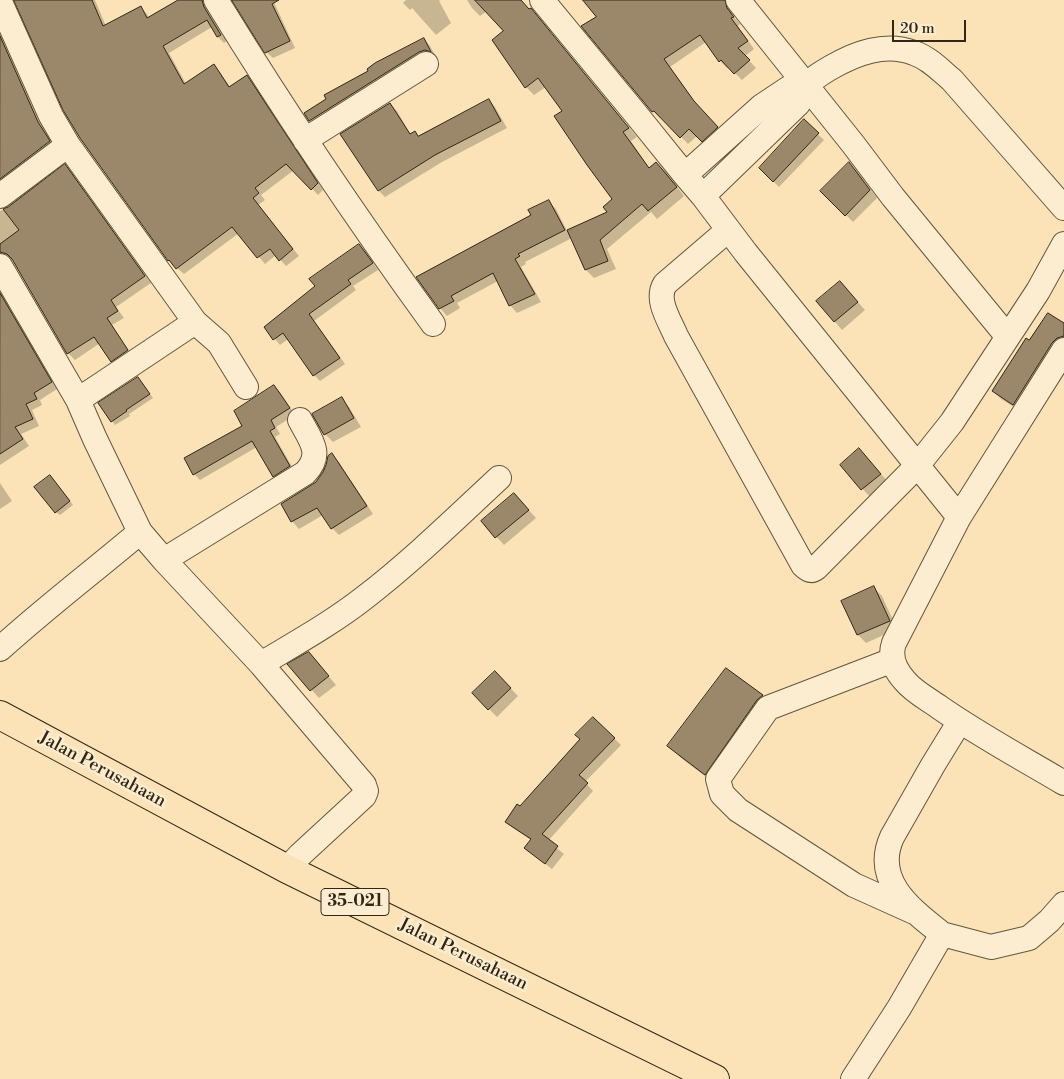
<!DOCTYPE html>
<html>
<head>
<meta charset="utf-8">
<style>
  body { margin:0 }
  #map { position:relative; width:1064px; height:1079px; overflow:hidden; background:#fbe3b7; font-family:"Libre Bodoni",serif }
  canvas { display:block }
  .scale { position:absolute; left:892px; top:20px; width:74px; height:22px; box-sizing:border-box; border:2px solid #322616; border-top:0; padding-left:6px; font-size:15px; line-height:18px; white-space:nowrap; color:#322616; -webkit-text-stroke:4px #fcedd0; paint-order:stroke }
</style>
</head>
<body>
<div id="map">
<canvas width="1064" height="1079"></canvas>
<div class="scale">20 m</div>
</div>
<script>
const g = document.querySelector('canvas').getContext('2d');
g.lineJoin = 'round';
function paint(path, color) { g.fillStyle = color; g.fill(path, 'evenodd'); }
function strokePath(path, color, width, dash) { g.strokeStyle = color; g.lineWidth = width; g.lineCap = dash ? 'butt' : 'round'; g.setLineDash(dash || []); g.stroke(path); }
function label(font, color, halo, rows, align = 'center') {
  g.font = font + ' "Libre Bodoni",serif'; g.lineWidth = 5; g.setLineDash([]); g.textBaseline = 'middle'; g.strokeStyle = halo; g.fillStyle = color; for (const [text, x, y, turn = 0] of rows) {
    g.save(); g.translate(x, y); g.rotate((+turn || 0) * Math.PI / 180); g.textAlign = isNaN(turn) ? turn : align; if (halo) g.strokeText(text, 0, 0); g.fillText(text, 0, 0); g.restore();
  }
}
paint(new Path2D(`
  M16,0H95L106,26L141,8L147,14L149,18L181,0H210L208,8L210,15L227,41L224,43L218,37L212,27L169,53L186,84L213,66L220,72L230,87L247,77L253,83L323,190L318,195L294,170L261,195L265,200L258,205L299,256L286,266L276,255L265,264L239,233L184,274L177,268Z
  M234,0H273L295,48L273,58L266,52Z
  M406,0H440L439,1L451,23L436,35L412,8L410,10L403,3Z
  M467,0H520L530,11L531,10L539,18L637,137L631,141L650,169L656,163L665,171L684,196L657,219L651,212L607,249L616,269L594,278L586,270L572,238L525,262L526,264L521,267L541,302L517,313L510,305L498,281L457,303L460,308L447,316L440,308L418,277L533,216L548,201L556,209L567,231L609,213L613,200L563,111L546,87L534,95L526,87L505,31L487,11L480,16L472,8Z
  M585,0H729L732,4L731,11L734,17L740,24L738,26L754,49L745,56L756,68L742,80L729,67L727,68L720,61L706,42L670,67L701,110L724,135L710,148L697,136L688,144L662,117L660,118L653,111L598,17Z
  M0,30L45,129L55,148L0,190Z
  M424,39L430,46L436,57L432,56L317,127L310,120L306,114L370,72L368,68Z
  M489,100L495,107L507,128L442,162L385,197L379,191L390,104L397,111L411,135L415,132L419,137Z
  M804,121L824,140L779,187L760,168Z
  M849,164L857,171L877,198L853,222L822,191Z
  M65,166L71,172L151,283L116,307L124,318L112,325L133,357L118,367L111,361L100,343L75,360L68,353L14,260L7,258L0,260V211L8,208Z
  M359,245L365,251L378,270L353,286L356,290L314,321L345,364L320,381L314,375L288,339L280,345L265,327L317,287Z
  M0,291L57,389L40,400L42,405L32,410L39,426L21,434L29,446L0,465Z
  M848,291L865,310L842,330L818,302Z
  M1064,325V347L1022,412L1001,399L993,391L1030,342Z
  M138,378L153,398L129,414L130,416L115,425L99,404Z
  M274,386L280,392L295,415L276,427L280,434L275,437L295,472L280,482L274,476L257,447L200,480L194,474L244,426Z
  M341,399L349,407L361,427L333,442L325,434Z
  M332,455L339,462L373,514L339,535L332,528L323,515L299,529L292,521L327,465Z
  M867,458L888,482L870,497L841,465Z
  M54,480L73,505L60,515L56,512Z
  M0,483L12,501L0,509Z
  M514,494L536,518L504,545L482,521Z
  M874,588L882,596L897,629L866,643L858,635Z
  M316,661L336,685L319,698L289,665Z
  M726,669L762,696L774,708L718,786L681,758L669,746Z
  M495,672L518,696L497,717L473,693Z
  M593,718L621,745L585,782L593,791L548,841L564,854L552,869L532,854L525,848L531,840L513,828L506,822L520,808L581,739Z`), '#0003');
const building = new Path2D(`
  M14,0H92L103,26L141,6L147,18L178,0H202L204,7L221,35L217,37L207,20L163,46L184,84L214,64L229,87L247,75L318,183L311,190L286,164L255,188L259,193L253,198L293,249L279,261L270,249L257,258L232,227L176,269L169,260L168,261L80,138L63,110Z
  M232,0H279L272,4L290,41L265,53Z
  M475,0H521L529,9L531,8L629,128L623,132L649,168L656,162L677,187L648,211L642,204L600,240L608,261L585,270L567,230L607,212L603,207L612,199L587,165L554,116L562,111L538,78L525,88L492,40L503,31Z
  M583,0H725L727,8L734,17L731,18L748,41L738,48L750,60L734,74L721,60L719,62L700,35L664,59L694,101L718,127L702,142L689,129L680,138L654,111L652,112L581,26L596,17Z
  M0,36L38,122L50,141L0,179Z
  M424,38L431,52L425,50L419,52L309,121L304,113L326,99L324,95L368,71L367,69L375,63Z
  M489,99L501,121L435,155L378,191L340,134L390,103L410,134L415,131L418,136Z
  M804,119L819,133L773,182L759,168Z
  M849,162L870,190L845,216L820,191Z
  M65,164L145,276L111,300L118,311L107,318L128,350L111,362L94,337L67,354L12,259L7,254L0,252V244L19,230L3,209L8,207Z
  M549,200L565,230L518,254L520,256L515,259L535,294L509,306L493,273L451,296L454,301L439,309L416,277L531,215L528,210Z
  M359,244L373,263L348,280L351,284L309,314L340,358L313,376L283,333L273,340L264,327L315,286L309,279Z
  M840,281L858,302L834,322L816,301Z
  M0,293L52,382L34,393L37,399L26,404L33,419L15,427L23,439L0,454Z
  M1048,313L1064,323V336L1057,338L1052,343L1013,405L992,391L1026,338L1029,340Z
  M138,377L150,394L126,410L127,411L111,422L98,403Z
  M274,385L290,408L271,420L275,428L270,431L290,466L273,477L252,441L193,475L184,458L242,426L234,411Z
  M342,397L354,418L324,435L312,414Z
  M859,448L881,474L861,490L840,465Z
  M332,453L367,506L331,529L317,508L291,522L281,504L316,482L323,472L326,465L328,456Z
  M50,475L70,501L55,513L34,487Z
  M514,493L529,510L495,538L481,521Z
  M874,586L890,621L857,635L841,601Z
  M309,652L329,676L310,691L287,664Z
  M726,668L763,695L757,700L705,775L667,746Z
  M495,671L511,688L488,710L472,693Z
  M593,717L615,738L579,775L588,783L542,834L558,846L545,864L524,848L531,839L505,822L517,804L520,806L580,739L575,735Z`);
paint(building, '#9b886a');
strokePath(building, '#322616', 1);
const minor = new Path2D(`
  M216,0C284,111 357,219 433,324
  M542,0L635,113L685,175L703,196L746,253L959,517
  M738,0L853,144L893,197L1007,336
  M0,2L51,116L68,145L195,322L219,343L246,387
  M305,140L426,64
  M685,175L762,106L789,88L806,87
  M0,196L68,145
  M703,196L798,104C800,99 802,92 806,87C812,78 822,73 830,68C856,53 885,42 914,53C929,58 940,70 952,80L1064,208
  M728,230L665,284C655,300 670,321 676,336L803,565C807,569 811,572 816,568L917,466L952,422L1038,291L1064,244
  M0,266L78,400L95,439L140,532L164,560L261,664L364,785L366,791L364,796L300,855L287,869
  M1064,350L959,517L894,643C889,657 895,670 905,681C914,692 928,699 939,707C979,735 1022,758 1064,783
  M78,400L195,322
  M164,560L305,473C324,454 310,439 300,420
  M0,649C45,608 94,571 140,532
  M893,660L768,708L718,779L722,794L738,810L854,885L914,912
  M261,664C296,643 332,623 364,598C412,561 455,519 499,478
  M942,934C912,910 872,881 892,837L933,765L960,721
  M853,1079L899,1008L942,934L991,947L1029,938L1049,921L1064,904`);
const major = new Path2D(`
  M0,715L287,869L715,1079`);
strokePath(minor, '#64553e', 26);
strokePath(major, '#322616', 30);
strokePath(minor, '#fcedd0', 24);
strokePath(major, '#fbe3b7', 28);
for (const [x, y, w] of [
  [355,902,68]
]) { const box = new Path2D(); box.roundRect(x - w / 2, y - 13.5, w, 27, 4); g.fillStyle = '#fcedd0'; g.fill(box); strokePath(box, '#322616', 1); }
label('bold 16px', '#322616', null, [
  ["35-021",355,902]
]);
label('18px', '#322616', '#fcedd0', [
  ["Jalan Perusahaan",102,770,28],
  ["Jalan Perusahaan",463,955,26]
]);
</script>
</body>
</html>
